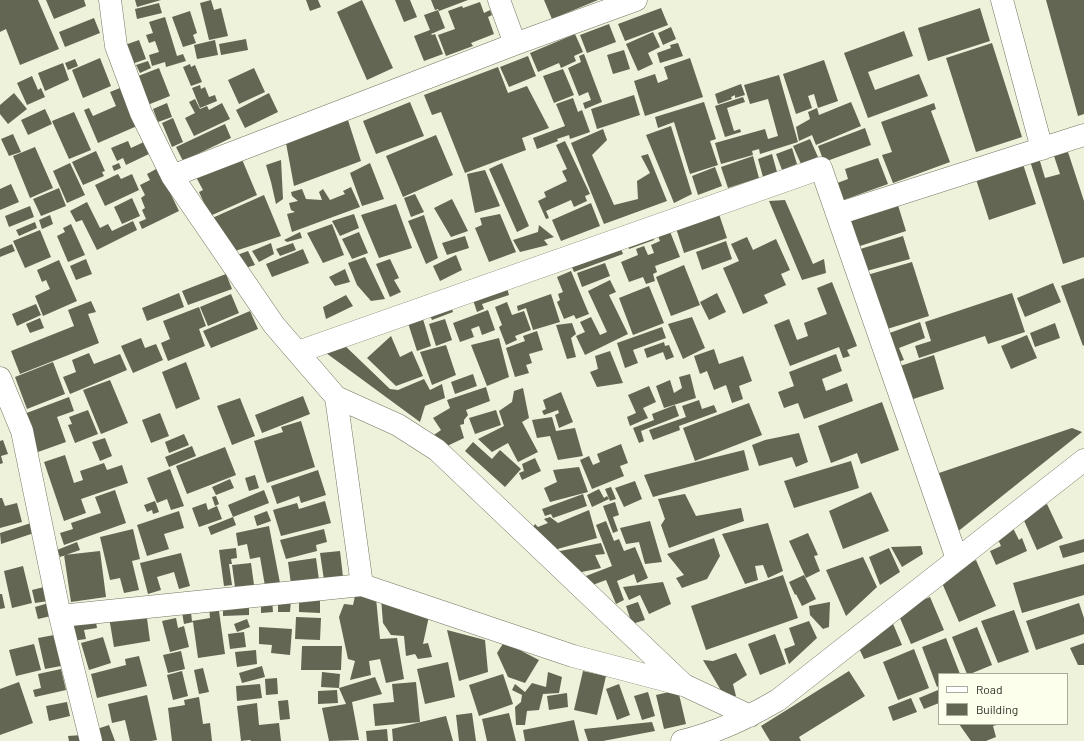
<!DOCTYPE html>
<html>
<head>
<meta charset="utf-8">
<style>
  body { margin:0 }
  #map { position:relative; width:1084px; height:741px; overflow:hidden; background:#eef2db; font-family:Barlow,sans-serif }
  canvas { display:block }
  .legend { position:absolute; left:938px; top:673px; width:130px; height:52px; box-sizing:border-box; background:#fbffec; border:1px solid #a9ab9d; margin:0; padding:5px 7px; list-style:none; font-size:12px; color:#2d2e26 }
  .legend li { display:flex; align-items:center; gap:8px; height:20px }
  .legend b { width:20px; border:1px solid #a9ab9d }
</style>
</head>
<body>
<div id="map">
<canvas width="1084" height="741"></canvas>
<ul class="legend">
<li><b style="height:5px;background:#fff"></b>Road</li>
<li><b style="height:11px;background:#626652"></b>Building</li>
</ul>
</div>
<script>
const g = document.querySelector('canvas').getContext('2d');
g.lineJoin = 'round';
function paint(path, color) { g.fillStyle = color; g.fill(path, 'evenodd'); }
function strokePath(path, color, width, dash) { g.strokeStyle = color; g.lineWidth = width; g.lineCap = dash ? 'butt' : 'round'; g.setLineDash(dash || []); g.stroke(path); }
paint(new Path2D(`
  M0,0H38L59,49L20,65L6,29L0,32Z
  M46,0H84L86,6L54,19Z
  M135,0H161L137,7Z
  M211,0L214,10L221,8L228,36L209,40L200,3Z
  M306,0H318L321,7L310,11Z
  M362,0L393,68L367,80L337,12Z
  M395,0H410L417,17L404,22Z
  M431,0H468L439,11L438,9L435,10Z
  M544,0H598L552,19Z
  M1046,0H1084V114L1078,116Z
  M480,2L484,13L490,10L492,15L488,17L494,34L471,43L473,46L446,56L438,35L455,29L448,11L462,6L463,8Z
  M159,3L162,13L137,19L135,9Z
  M661,8L668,25L625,41L618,24Z
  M980,8L990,41L928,61L918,28Z
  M438,10L445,28L431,34L432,35L435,34L443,54L424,61L414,36L430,30L424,15Z
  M190,11L197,33L193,35L196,43L183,47L172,17Z
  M165,17L177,56L183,54L186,61L166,67L165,62L152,66L149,55L159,52L155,41L149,43L146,35L153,33L149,22Z
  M94,18L100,33L65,47L59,32Z
  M609,24L616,42L587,53L580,35Z
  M671,27L676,39L663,45L658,33Z
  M904,31L913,56L868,72L875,90L919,74L928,96L868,118L844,53Z
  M653,32L660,47L648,53L653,64L638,71L626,44Z
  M575,34L583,52L574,56L576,61L561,68L559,63L538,72L530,53Z
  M246,39L248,50L221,55L219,44Z
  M139,40L146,59L129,65L122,46Z
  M215,40L218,55L197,59L194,45Z
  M678,43L683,56L660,63L657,53L671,48L670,45Z
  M992,43L1022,137L976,152L946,58Z
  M624,50L630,69L613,74L607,55Z
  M584,54L602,102L585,109L583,103L591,100L588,92L579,96L568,68L581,62L579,56Z
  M528,56L536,76L509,87L500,67Z
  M100,58L111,86L83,98L72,70Z
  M690,58L703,97L645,116L634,81L655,74L658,83L668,79L664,67Z
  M75,59L78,66L68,70L65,63Z
  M824,60L838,101L818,108L814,94L808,96L812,108L796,114L783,74Z
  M148,61L151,68L140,73L136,65Z
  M63,63L69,80L45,91L38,73Z
  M190,64L191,67L195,65L202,82L191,86L183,67Z
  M498,67L508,93L527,86L549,128L522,138L526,150L465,173L441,112L432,115L424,95Z
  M159,68L170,96L145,106L133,78Z
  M254,68L265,92L239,104L228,80Z
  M563,69L574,95L554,103L543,76Z
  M779,75L798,142L760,154L759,149L752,151L753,155L721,164L715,143L765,129L768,139L778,136L768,99L750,104L744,85Z
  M32,76L38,90L41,88L45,97L27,105L17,83Z
  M741,84L745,95L735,98V95L731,97L732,99L718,104L715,94Z
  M200,85L201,89L205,87L209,97L215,95L217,101L200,108L192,88Z
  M120,88L137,126L98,143L84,110L89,108L93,116L116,106L110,92Z
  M14,93L27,109L8,124L0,114V105Z
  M269,93L278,112L245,128L236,110Z
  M634,95L640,115L597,129L591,109Z
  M743,97L745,102L727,108L734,131L740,129L741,132L725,137L715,106Z
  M573,98L578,112L582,110L590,132L570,139L569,135L557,139L558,141L537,149L533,138L565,126L556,104Z
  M195,99L200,109L207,106L209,110L222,103L230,119L194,136L185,118L195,113L189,102Z
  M410,102L424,136L376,154L363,121Z
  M704,102L716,139L710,141L718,165L690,174L674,122L658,128L655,117Z
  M851,102L861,126L816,145L812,135L799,141L796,127L810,119L808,112L817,108L819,115Z
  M167,103L172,117L158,122L153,109Z
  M934,103L936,109L931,111L950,162L893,183L882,155L892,152L881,122Z
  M45,109L52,124L28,135L21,120Z
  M74,112L91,150L69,159L52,121Z
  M347,117L361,161L294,186L286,143Z
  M173,118L183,142L172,147L162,123Z
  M225,124L231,138L183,161L176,147Z
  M671,126L692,194L674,203L646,135Z
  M865,128L871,145L824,162L818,146Z
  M603,129L607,140L592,155L614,205L638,199L637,181L650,173L641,156L648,154L667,201L604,224L571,143Z
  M13,134L21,152L9,156L1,139Z
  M436,135L453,175L403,197L386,156Z
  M810,139L818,157L801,164L793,146Z
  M128,141L131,148L146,141L151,153L126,165L123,158L117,161L111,148Z
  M565,141L590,194L585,196L587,201L574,207L571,200L546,211L549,218L546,219L538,201L546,197L544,192L567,181L562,171L567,169L556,145Z
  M35,147L53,188L30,198L13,156Z
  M792,148L797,164L782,170L776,154Z
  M96,151L105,171L102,172L104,176L83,185L72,162Z
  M1068,152L1084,201V257L1063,264L1030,161L1039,158L1045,178L1060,174L1054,156Z
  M772,154L777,172L763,177L758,159Z
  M753,156L759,178L728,188L721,167Z
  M241,157L257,195L210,216L199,192L203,190L196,177Z
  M878,158L888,184L838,202L832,185L848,179L845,169Z
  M281,160L283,199L276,204L271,182L266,165Z
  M1022,161L1036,204L989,220L975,176Z
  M70,163L85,195L67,203L53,171Z
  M119,163L121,168L114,171L112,166Z
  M370,163L384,199L362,206L350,173Z
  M502,163L529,226L517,232L489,169Z
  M715,167L722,186L698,195L692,176Z
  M158,168L179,211L142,229L139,222L146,219L142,210L145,208L141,198L145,195L140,185L150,180L147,174Z
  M485,170L500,206L475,213L467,174Z
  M118,174L121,179L132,174L139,190L105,206L95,185Z
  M11,184L19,202L0,210V189Z
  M351,187L360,207L292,232L287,214L295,212L291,210L289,203L298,201L292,196L291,192L302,189L306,199L322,200L319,192L323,189L330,200L345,194L343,191Z
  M59,188L66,206L41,216L33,199Z
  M415,194L424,212L411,217L404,198Z
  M264,195L281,236L229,253L210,219Z
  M132,198L140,216L122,224L114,207Z
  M452,199L468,231L451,237L434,208Z
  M785,200L813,264L824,259L826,273L802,280L769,201Z
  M87,202L100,228L108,224L112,231L133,221L137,230L97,250L82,220L76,222L70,211Z
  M897,202L906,231L854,248L844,219Z
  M591,203L600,226L561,241L552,220Z
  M396,204L412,248L379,258L361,215Z
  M30,206L34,217L9,227L5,216Z
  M354,214L359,228L340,236L332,221Z
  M500,214L516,252L489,262L475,228L482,225L480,218Z
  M719,214L727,238L684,253L676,228Z
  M50,215L53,224L42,229L39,220Z
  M424,215L438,258L426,264L408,221Z
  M35,222L37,228L19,236L16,230Z
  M71,224L85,255L68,262L57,236L65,232L63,228Z
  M332,224L344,255L323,263L307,233Z
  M539,225L554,237L544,240L548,245L520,252L513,240L538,232Z
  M655,229H669L680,257L655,266L657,272L653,274L655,281L646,284L643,277L629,282L621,262L638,255L636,249L644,246L648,255L654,253L651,245L660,241Z
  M40,230L51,257L25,268L13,241Z
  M650,231L654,240L629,249L626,240Z
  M300,232L302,238L287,242L284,240Z
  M359,232L368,253L352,259L342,239Z
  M465,236L469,248L447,255L442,243Z
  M903,236L910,259L863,272L857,250Z
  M747,237L753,250L776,239L790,270L781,274L786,285L764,295L768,303L743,314L723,268L739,261L731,244Z
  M618,241L623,254L574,272L569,260Z
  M726,241L732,259L702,270L696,252Z
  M271,243L274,254L259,262L252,251Z
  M293,243L296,250L280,256L276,249Z
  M12,244L15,251L0,257V249Z
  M303,249L309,263L272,277L266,264Z
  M248,251L255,265L242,269L237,255Z
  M456,255L462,270L440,281L433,266Z
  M365,257L385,299L371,301L357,285L348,263Z
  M86,259L92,274L76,280L70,266Z
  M390,259L399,278L394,280L401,292L390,297L376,264Z
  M59,260L77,301L43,316L35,296L50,289L46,280L42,282L37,270Z
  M912,262L929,316L884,330L867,275Z
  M605,263L610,276L582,287L577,273Z
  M684,265L700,305L671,316L656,277Z
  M345,269L350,282L335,286L329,277Z
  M571,271L589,314L576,319L574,315L564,319L557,302L560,300L558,294L563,292L557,277Z
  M226,274L232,289L188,305L182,291Z
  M1084,278V345L1083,346L1061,286Z
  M610,280L616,292L609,295L628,334L585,355L576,336L585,332L580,322L591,317L600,335L607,332L588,291Z
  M505,281L509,295L482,304L484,309L477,312L473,300Z
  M832,282L857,346L847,350L850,356L843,358L839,347L790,366L774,325L789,319L797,340L808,336L804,323L827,314L817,288Z
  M1053,283L1061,302L1025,317L1017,298Z
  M649,286L664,323L633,335L619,298Z
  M179,293L184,307L147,321L142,308Z
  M717,293L726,312L709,320L700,302Z
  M1012,293L1025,332L988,344L985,336L919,358L915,346L931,341L925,322Z
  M231,294L239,313L208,326L200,307Z
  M551,294L560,322L533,330L526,308L518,311L517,306Z
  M346,295L353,306L326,319L323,307Z
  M91,301L96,312L88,314L99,343L20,374L11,351L74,326L68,310Z
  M449,301L453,312L432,320L429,313Z
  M507,302L512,315L524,311L531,330L515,336L517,340L506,345L499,327L502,325L495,307Z
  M36,304L41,315L17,326L12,314Z
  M199,307L206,326L199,329L205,346L168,361L161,343L170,339L163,321Z
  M488,310L495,330L482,335L479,326L471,329L474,337L460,342L453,323Z
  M250,311L258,329L211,348L203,331Z
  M692,317L705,348L683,359L668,324Z
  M40,318L44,328L30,333L26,324Z
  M423,319L431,346L417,351L408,323Z
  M445,319L452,340L436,346L429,324Z
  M920,322L925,338L899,348L904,360L894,363L884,335Z
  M572,323L576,334L571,338L576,357L567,359L556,325Z
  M1055,323L1060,338L1035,347L1030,333Z
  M662,327L666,338L633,350L638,363L625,368L617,343Z
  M537,331L543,350L529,354L532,363L526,365L529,373L515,377L506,348L525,341L523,336Z
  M1027,335L1037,358L1011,369L1001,346Z
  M391,336L400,357L412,351L423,376L396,386L367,358Z
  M141,338L145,348L156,344L163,360L133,373L121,346Z
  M499,338L509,377L487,386L471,345Z
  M340,341L390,389L398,390L424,379L430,390L442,384L445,398L425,406L420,422L322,350Z
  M664,342L665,346L669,345L674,357L666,360L663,352L647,358L644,349Z
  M446,345L456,375L432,385L420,352Z
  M714,349L719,364L743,356L752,381L739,386L743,399L732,403L726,385L714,390L707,371L700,374L694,356Z
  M610,351L623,383L597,387L590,372L598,369L595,356Z
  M89,353L94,364L120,354L127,370L70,394L63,377L76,372L72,360Z
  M836,354L842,371L822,379L826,391L847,383L853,401L804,419L798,403L784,408L778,392L794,386L789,372Z
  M934,355L944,389L907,401L897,367Z
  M53,362L65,394L27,409L15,377Z
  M186,362L200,399L176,409L162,372Z
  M473,374L477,386L455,394L451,382Z
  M690,374L696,398L664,408L656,386L670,380L674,393L682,388L679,377Z
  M110,380L128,423L101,434L83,390Z
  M649,386L656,402L643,408L648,418L630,426L627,417L636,413L628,395Z
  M486,387L490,401L466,410L468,415L464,420V424L460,425L464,438L443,448L434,435L441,430L433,418L450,408L447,400Z
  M523,388L529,418L522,422L538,452L518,462L508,443L492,452L478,439L504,426L499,411L512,402L514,391Z
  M561,392L573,422L559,428L555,415L559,413L558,410L544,415L542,411L546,409L543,400Z
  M303,396L310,414L262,433L255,415Z
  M69,397L74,411L57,417L66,442L38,452L24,414Z
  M240,398L255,436L232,445L217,406Z
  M699,400L702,409L714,405L717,412L679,426L680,430L653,440L649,430L686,417L682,406Z
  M882,402L899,450L861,464L857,453L831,463L818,426Z
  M749,403L762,435L695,461L683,428Z
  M675,405L679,416L641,431L644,441L639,443L633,428L654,420L652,414Z
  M88,410L98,434L75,443L68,425L72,424L69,417Z
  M496,410L501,425L475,434L469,418Z
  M160,413L169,436L151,443L142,420Z
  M552,417L556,431L575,428L583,456L558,460L550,436L537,438L532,420Z
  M301,421L315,467L267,483L254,441L283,432L281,427Z
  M1072,428L1082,432L956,533L933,475Z
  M799,433L808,462L796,467L792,457L759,466L752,445L765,440Z
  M184,434L189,445L169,453L165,442Z
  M105,438L112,456L100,461L92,442Z
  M3,440L8,454L1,456L3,463L0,464V441Z
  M473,442L492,459L500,450L521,469L505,487L465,451Z
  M621,444L628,463L620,466L624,476L592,489L580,460L589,456L593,465L600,462L597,454Z
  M192,446L196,456L169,467L165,457Z
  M225,447L236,475L187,494L176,466Z
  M744,450L749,470L653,497L644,475Z
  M65,455L74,483L83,480L80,471L104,463L107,470L122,465L128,483L81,499L86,513L64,521L44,462Z
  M535,458L541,471L522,480L519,473L524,471L522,464Z
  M851,461L859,488L794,508L784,481Z
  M579,467L588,492L550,502L544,488L557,482L553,470Z
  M170,469L184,506L171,510L167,499L157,503L147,478Z
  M318,470L326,495L301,503L299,496L277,504L271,486Z
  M255,475L259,488L249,491L245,478Z
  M230,479L234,488L216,495L212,487Z
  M635,481L642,499L624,507L615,488Z
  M611,487L616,499L610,501L605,489Z
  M599,489L604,498L607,496L609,499L592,507L587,495Z
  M115,490L126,523L64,545L60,533L73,529L71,523L101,513L95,497Z
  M264,490L269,503L233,517L228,505Z
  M871,492L889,531L843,549L829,511Z
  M583,494L587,506L553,518L551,514L545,516L542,509Z
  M685,494L696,516L741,508L744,521L669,548L661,525L665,519L658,499Z
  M216,496L219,504L215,506L212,497Z
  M0,498H2L5,506L17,503L22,522L0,528Z
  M155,501L159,512L153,514L152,510L147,512L144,505Z
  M325,501L331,523L281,536L273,510L297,503L299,509Z
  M615,502L619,515L613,517L618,531L613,533L603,506Z
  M206,503L208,510L217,506L222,519L199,527L192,508Z
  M1047,504L1063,538L1037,550L1022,516Z
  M589,510L597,538L554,550L533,527L535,524L538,527L548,523L544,519L550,517L558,523Z
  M179,511L184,528L164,534L169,549L147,556L137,525Z
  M267,511L271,521L257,526L254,516Z
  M233,517L236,525L211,535L208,527Z
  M606,521L614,541L619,539L624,551L635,547L648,578L637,583L634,574L617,581L624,600L616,604L606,580L590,586L586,576L612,566L596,525Z
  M650,521L662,562L645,564L639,542L626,544L620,528Z
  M31,523L34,533L1,544L0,533Z
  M768,523L783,571L768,578L763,565L755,566L758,580L745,584L722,534Z
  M269,526L280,583L265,586L260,557L250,559L247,544L238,546L236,533Z
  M1013,528L1019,540L1022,538L1027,551L996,565L990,551L1001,546L996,535Z
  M133,529L140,559L132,561L139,590L124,593L120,578L110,580L100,537Z
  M324,529L327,542L316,545L317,551L286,559L280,540Z
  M808,533L818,555L814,556L820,571L806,578L789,541Z
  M714,538L720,556L707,579L682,588L676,578L684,575L667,554Z
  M1084,539V552L1063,558L1059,546Z
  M77,542L80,550L60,557L57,550Z
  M601,543L605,554L595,555L601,568L577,573L555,552Z
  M921,546L923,554L902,567L891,547Z
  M236,548L237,558L231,559L232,564H229L232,585L224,586L219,550Z
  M889,548L900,572L880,585L869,557Z
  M100,551L106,597L71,602L64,555Z
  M340,551L343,577L324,580L320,553Z
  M181,553L190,586L179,589L174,572L157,577L161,590L148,594L140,563Z
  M863,557L877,587L846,616L826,570Z
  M316,558L319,580L291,584L288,562Z
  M976,560L996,606L959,622L939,576Z
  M251,563L254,585L235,587L232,565Z
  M1084,564V595L1022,613L1013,583Z
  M23,566L32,603L12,608L4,571Z
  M783,575L798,618L706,650L691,606Z
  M804,575L816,599L802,606L796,594L795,595L789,582Z
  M663,582L671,604L649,614L640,595L629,600L623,587Z
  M44,587L48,601L35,603L32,590Z
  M0,594H2L5,608L0,609Z
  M355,596L376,598L380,639L397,638L404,679L386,683L380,659L369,661L371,675L350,680L355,661L348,659L339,617L344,604L353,605Z
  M930,597L944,630L911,644L897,611Z
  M299,598H320V613L299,612Z
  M381,598L429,616L423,644L428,643L432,657L418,659L415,654L406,656L404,636L391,635L383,623Z
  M261,599H272L273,612L261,613Z
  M249,600V615L223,616V601Z
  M278,600H291L290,612H278Z
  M52,602L55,615L38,619L35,607Z
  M638,602L645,620L632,624L626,606Z
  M830,602L829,627L823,629L810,615L809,606Z
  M1079,603L1084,618V634L1036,650L1026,621Z
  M190,604L192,621L210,618L209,606L218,604L225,654L198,658L193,622L184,624L181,606Z
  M1014,610L1029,652L998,663L981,621Z
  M146,611L150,641L114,647L109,617Z
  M95,616L97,628L84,630L86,639L72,641L70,620Z
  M296,617L321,618L320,640L295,639Z
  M176,618L178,628L184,626L189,647L170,652L162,621Z
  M247,619L250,627L237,632L234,624Z
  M891,619L902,645L864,659L857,644Z
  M809,621L817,638L789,664L784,649L795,645L789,628Z
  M259,627L292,629L290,655L271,653L272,645L259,644Z
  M977,627L992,665L970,674H967L952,637Z
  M447,630L485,640L488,672L459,681Z
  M244,632L246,647L230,649L228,634Z
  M775,634L786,664L760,675L748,644Z
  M54,635L61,666L45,669L38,638Z
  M103,637L111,663L89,670L81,643Z
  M946,638L960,674H939V686L937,687L922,647Z
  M504,642L539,660L525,683L508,677L497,653Z
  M1084,643V665H1078L1070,648Z
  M34,644L41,670L16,676L9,650Z
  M302,646H342L341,670H301Z
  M914,649L929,688L898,700L883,662Z
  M256,650L257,664L237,667L235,652Z
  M181,651L185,669L168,673L163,655Z
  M736,653L747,675L733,684L736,696L726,699L703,660L713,661Z
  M139,656L147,686L97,698L91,674L126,665L125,659Z
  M448,662L455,697L425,704L417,669Z
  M262,666L265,677L242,683L239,673Z
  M203,668L209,692L199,694L194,670Z
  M61,669L66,690L35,697L33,690L41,688L38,674Z
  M182,671L188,696L173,700L167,675Z
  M583,671L606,676L597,715L574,710Z
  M849,671L865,696L799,737L801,741H770L761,726Z
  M322,672L340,674L339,688L321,687Z
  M548,672L562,677L559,693L543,694L539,710L527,711L525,725H516L515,707L521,702L522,695L512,690L515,684L525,692L532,683L546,687Z
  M503,674L513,704L479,716L469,685Z
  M375,677L382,694L352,702L359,740L329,741L322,708L346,704L339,688Z
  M277,678L278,694L266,695L265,679Z
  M19,682L33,723L0,735V689Z
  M416,682L420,722L375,726L373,704L394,702L392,684Z
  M260,684L262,698L237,701L236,686Z
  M619,684L630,715L617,720L606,689Z
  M337,690L338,703L318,704V691Z
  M678,690L686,724L664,729L656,695Z
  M938,690L939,703L924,709L919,698Z
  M648,692L655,716L642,720L634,696Z
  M567,693L568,707L549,710L547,696Z
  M147,695L157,740L151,741H130L125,720L112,723L108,704Z
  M199,697L203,724L210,723L212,741H172L168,708L185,705L184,700Z
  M911,698L917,712L893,721L888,707Z
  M288,700L290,719L280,720L278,701Z
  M67,702L70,716L49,721L46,706Z
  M257,703L259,725L279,723L281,741H251L250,740L241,741L237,706Z
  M472,713L476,741H459L456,715Z
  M509,713L516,741H487L482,719Z
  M446,716L453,741H393L392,729Z
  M574,720L579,741H525L523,730Z
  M652,722L655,731L603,741H588L584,729Z
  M959,724H1000L993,726L996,737L986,741H971Z
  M109,725L115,741H101L97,729Z
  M387,729L388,741H367L366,731Z
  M82,735L83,741H69L68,736Z`), '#626652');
const minor = new Path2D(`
  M110,0L116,46L141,113L172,176L274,325L336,397L398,425L437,450L684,685L750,716
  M499,0L515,44
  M1002,0L1042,149
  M172,176L515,44L636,0
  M837,214L1084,135
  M298,352L821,168L957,559
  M0,378L22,431L60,616L91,741
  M336,397L362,585
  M60,616L362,585L573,656L683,685
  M682,741C716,733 749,717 778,700L1084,460`);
strokePath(minor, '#727661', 23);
strokePath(minor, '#fff', 22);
</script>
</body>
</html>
